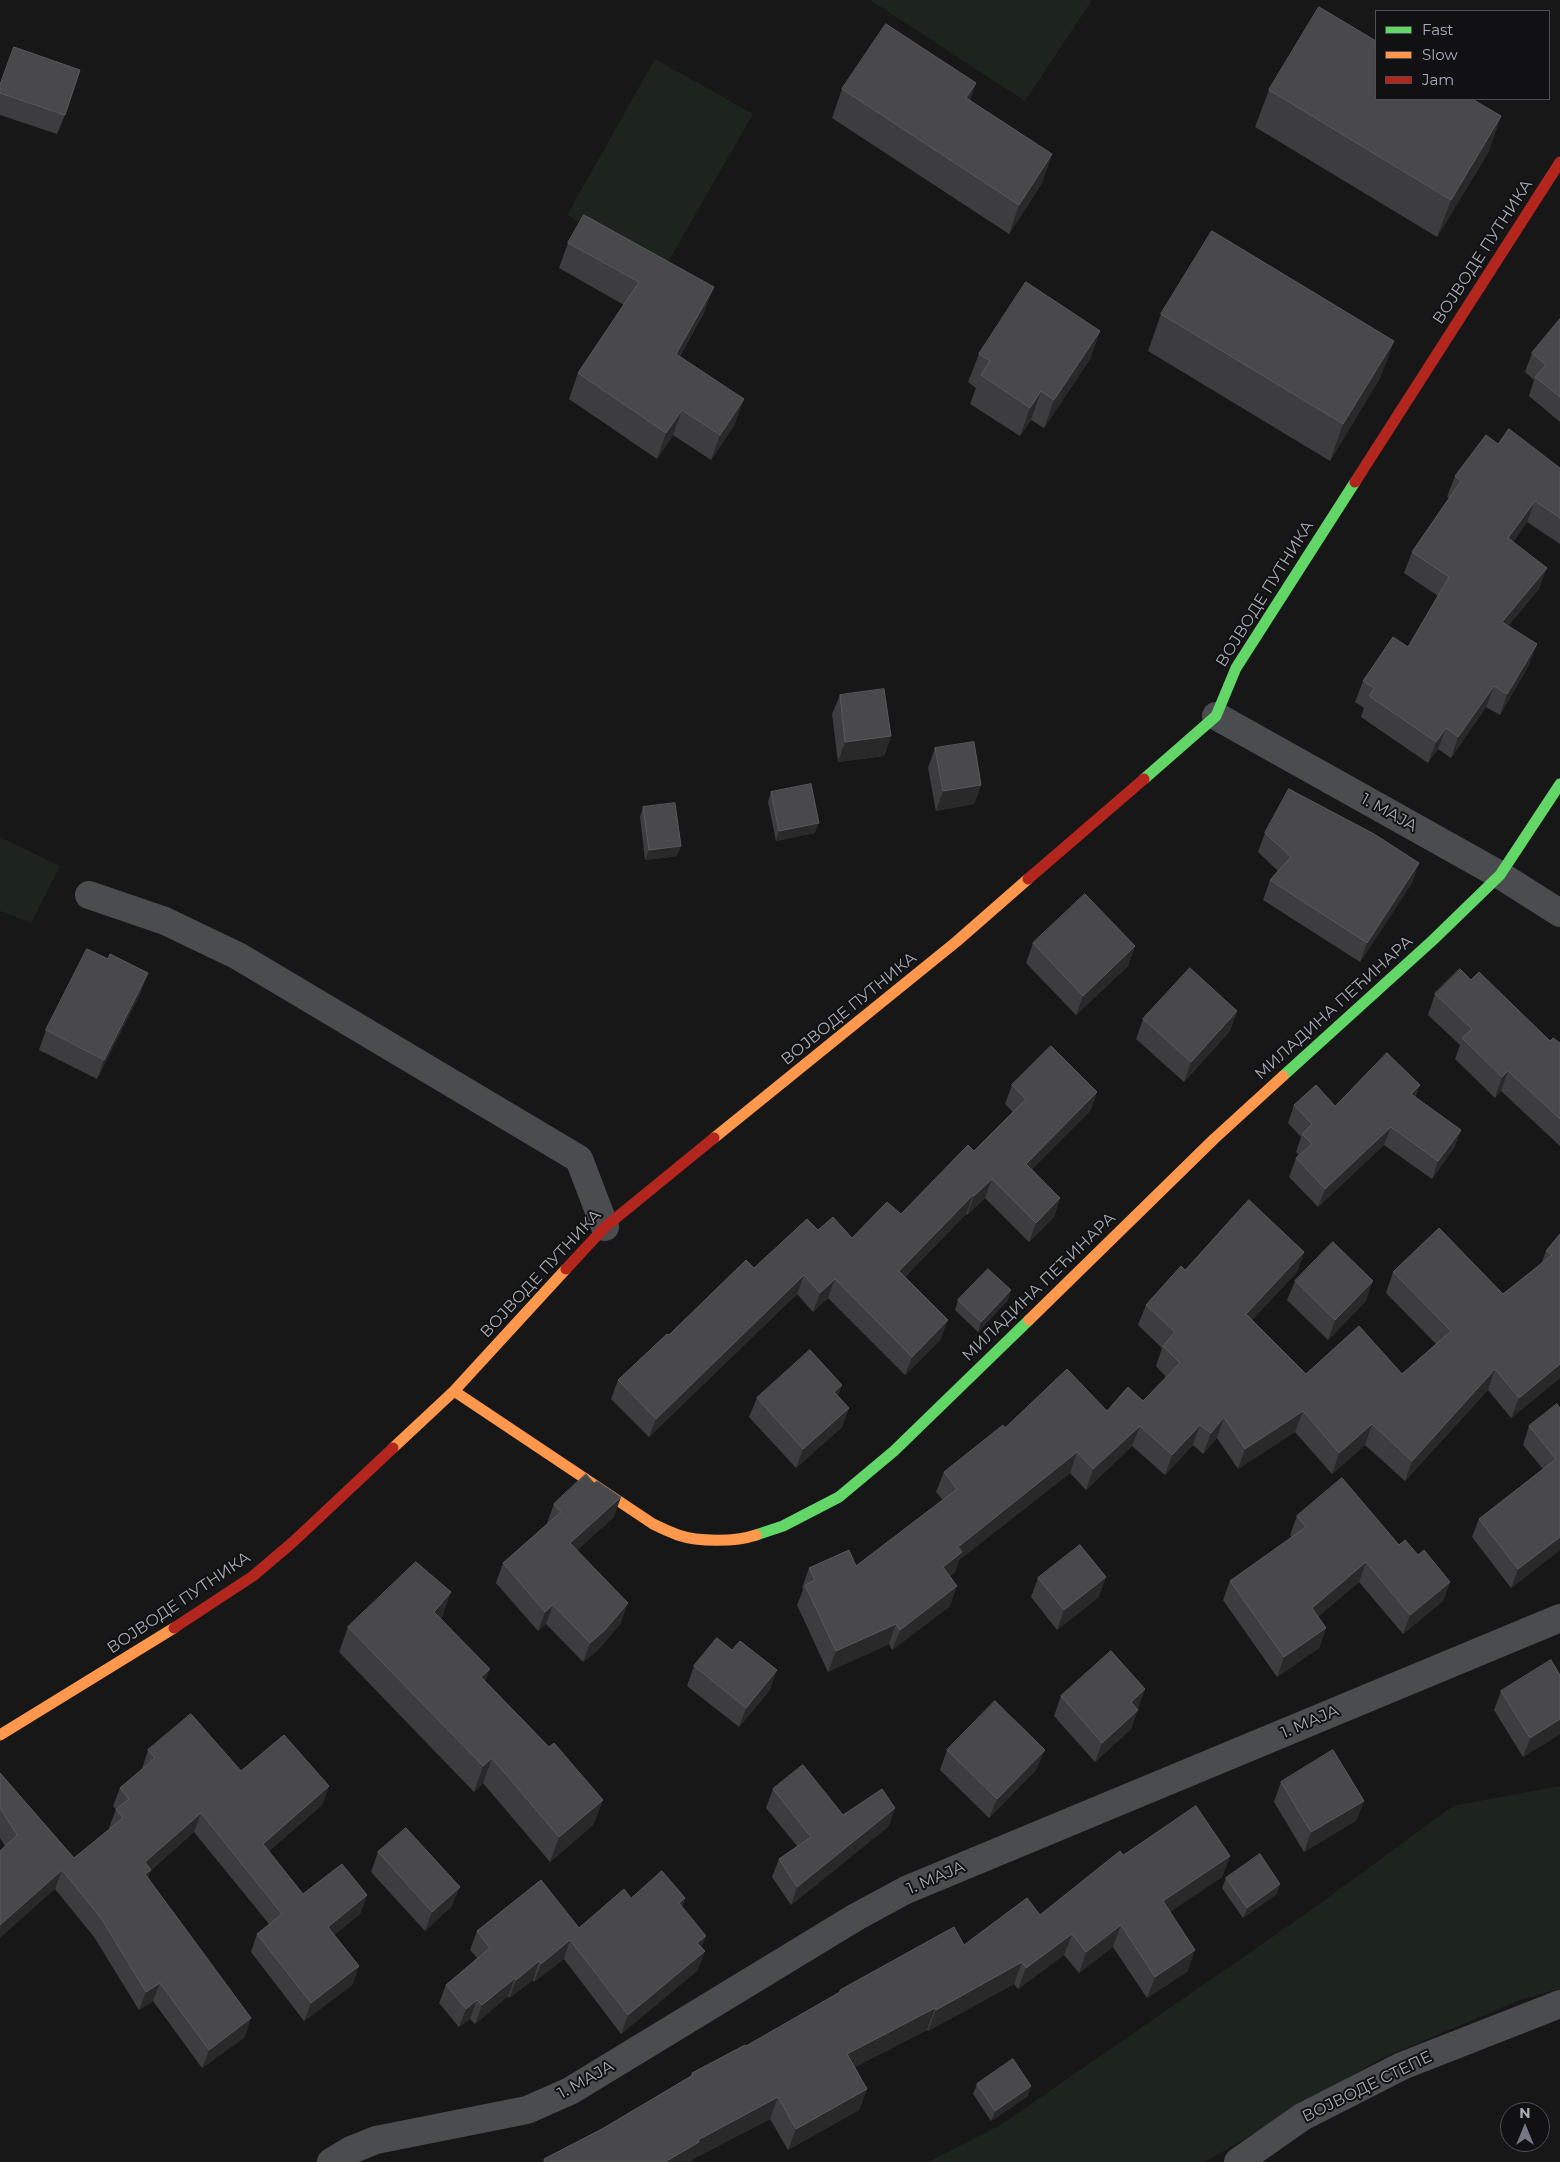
<!DOCTYPE html>
<html>
<head>
<meta charset="utf-8">
<style>
  body { margin:0 }
  #map { position:relative; width:1560px; height:2162px; overflow:hidden; background:#171717; font-family:Montserrat,sans-serif }
  canvas { display:block }
  .legend { position:absolute; left:1375px; top:10px; width:175px; height:90px; box-sizing:border-box; background:#111113; border:1px solid #4d4f55; margin:0; padding:6px 9px; list-style:none; font-size:15px; color:#a8adb8 }
  .legend li { display:flex; align-items:center; gap:10px; height:25px }
  .legend b { width:25px; border:1px solid #4d4f55 }
  .north { position:absolute; left:1500px; top:2102px; width:50px; height:50px; box-sizing:border-box; background:#111113; border:1px solid #4d4f55; border-radius:50%; rotate:0deg; font-size:14px; font-weight:700; line-height:20px; text-align:center; color:#a8adb8 }
  .north::after { content:''; display:block; margin:auto; width:18px; height:22px; background:#757880; clip-path:polygon(50% 0,100% 100%,50% 72%,0 100%) }
</style>
</head>
<body>
<div id="map">
<canvas width="1560" height="2162"></canvas>
<ul class="legend">
<li><b style="height:6px;background:#63d668"></b>Fast</li>
<li><b style="height:6px;background:#ff974d"></b>Slow</li>
<li><b style="height:6px;background:#b3261e"></b>Jam</li>
</ul>
<div class="north">N</div>
</div>
<script>
const g = document.querySelector('canvas').getContext('2d');
g.lineJoin = 'round';
function paint(path, color) { g.fillStyle = color; g.fill(path, 'evenodd'); }
function strokePath(path, color, width, dash) { g.strokeStyle = color; g.lineWidth = width; g.lineCap = dash ? 'butt' : 'round'; g.setLineDash(dash || []); g.stroke(path); }
function label(font, color, halo, rows, align = 'center') {
  g.font = font + ' Montserrat,sans-serif'; g.lineWidth = 4; g.setLineDash([]); g.textBaseline = 'middle'; g.strokeStyle = halo; g.fillStyle = color; for (const [text, x, y, turn = 0] of rows) {
    g.save(); g.translate(x, y); g.rotate((+turn || 0) * Math.PI / 180); g.textAlign = isNaN(turn) ? turn : align; if (halo) g.strokeText(text, 0, 0); g.fillText(text, 0, 0); g.restore();
  }
}
paint(new Path2D(`
  M870,0H1092L1025,101Z
  M655,59L753,114L664,269L567,215Z
  M0,837L60,866L31,923L0,911Z
  M1560,1786V1989L1525,1998L1380,2059L1205,2162H928L1002,2124L1310,1911L1453,1806Z`), '#1d241e');
strokePath(new Path2D(`
  M1216,716L1500,875L1560,913
  M89,895L165,921L238,956L579,1159L605,1227
  M331,2162L351,2150L376,2140L527,2110L570,2091L856,1917L906,1890L1560,1618
  M1238,2162L1302,2117L1402,2066L1560,2004`), '#4b4c50', 28);
strokePath(new Path2D(`
  M1144,779L1216,716L1236,668L1355,482
  M1283,1076L1433,940L1500,875L1560,784
  M756,1535L783,1526L839,1497L894,1451L1029,1320`), '#63d668', 11);
strokePath(new Path2D(`
  M714,1138L956,942L1028,879
  M1029,1320L1214,1139L1283,1076
  M454,1391L653,1524C661,1528 670,1532 678,1535C698,1542 736,1542 756,1535
  M393,1448L454,1391L566,1269
  M0,1735L174,1628`), '#ff974d', 11);
strokePath(new Path2D(`
  M1355,482L1560,162
  M1028,879L1144,779
  M566,1269L605,1227L714,1138
  M174,1628L253,1576L293,1542L393,1448`), '#b3261e', 11);
paint(new Path2D(`
  M976,83L970,100L1052,154L1042,183L1009,234L832,118L842,89Z
  M0,85L65,115L57,134L0,115Z
  M1269,90L1501,116L1488,153L1437,237L1255,127Z
  M568,243L704,313L680,356L735,424L711,460L673,435L657,459L569,399L578,373L624,305L559,268Z
  M1161,314L1394,341L1380,378L1330,461L1148,351Z
  M1560,319V422L1529,396L1534,380L1525,372L1532,353Z
  M1100,331L1090,359L1044,428L1031,420L1020,436L970,404L976,388L968,382L979,354Z
  M1498,444L1560,468V544L1527,522L1513,542L1539,589L1508,626L1529,665L1500,715L1486,707L1451,758L1438,749L1428,763L1361,717L1364,708L1355,702L1363,681L1408,647L1438,596L1404,573L1412,552L1449,498L1447,497L1455,476Z
  M840,695L891,736L884,756L838,762L832,714Z
  M935,748L981,785L974,804L936,811L928,768Z
  M771,792L815,833L776,841L768,802Z
  M643,807L677,856L645,860L640,817Z
  M1265,833L1419,863L1412,883L1360,962L1263,900L1270,880L1278,871L1258,852Z
  M1033,943L1135,946L1128,966L1076,1015L1026,963Z
  M1471,980L1550,1041L1560,1043V1146L1501,1091L1495,1098L1455,1059L1460,1045L1428,1015L1435,994Z
  M141,992L97,1079L39,1050L46,1030Z
  M1237,1011L1230,1031L1184,1082L1136,1039L1143,1019Z
  M1012,1085L1097,1092L1090,1111L1032,1169L1060,1198L1054,1217L1029,1242L985,1198L967,1215L966,1214L905,1277L941,1339L905,1375L828,1298L813,1312L797,1294L649,1437L611,1399L618,1380L669,1335L754,1268L818,1230L852,1238L901,1214L974,1151L1013,1112L1005,1104Z
  M1420,1085L1415,1098L1461,1130L1454,1148L1432,1179L1384,1145L1318,1207L1289,1177L1296,1158L1299,1155L1296,1152L1301,1137L1288,1123L1294,1105L1335,1106Z
  M1560,1234V1378L1511,1418L1488,1390L1405,1481L1365,1445L1332,1474L1295,1432L1238,1469L1217,1438L1203,1454L1193,1445L1165,1475L1132,1446L1086,1490L1070,1473L959,1560L955,1572L950,1576V1606L892,1650L889,1644L828,1672L797,1605L803,1590L802,1588L809,1568L856,1566L943,1500L936,1492L944,1472L1005,1428L1107,1411L1143,1401L1166,1377L1156,1366L1162,1348L1138,1325L1146,1305L1185,1270L1304,1252L1297,1272L1252,1320L1306,1374H1402L1436,1344L1386,1293L1393,1272L1503,1294L1541,1264L1546,1251Z
  M1295,1281L1366,1301L1328,1340L1287,1300Z
  M958,1300H1008L978,1332L955,1310Z
  M838,1396L849,1408L842,1427L796,1468L749,1417L757,1398Z
  M1560,1408V1550L1511,1588L1472,1537L1479,1519L1543,1469L1523,1445L1529,1426Z
  M554,1504L614,1517L577,1550L621,1623L598,1650L583,1662L546,1624L538,1631L496,1583L503,1563L547,1524V1523Z
  M1297,1516L1399,1545L1418,1555L1450,1582L1443,1601L1403,1634L1359,1582L1318,1616L1326,1628L1319,1648L1277,1677L1223,1600L1230,1581L1292,1538L1290,1535Z
  M1038,1578L1099,1597L1057,1630L1031,1597Z
  M442,1618L441,1619L485,1681L549,1747L603,1800L593,1825L550,1862L483,1783L474,1792L339,1652L348,1627Z
  M694,1666L770,1690L739,1727L687,1686Z
  M1560,1675V1734L1523,1757L1494,1710L1501,1691Z
  M1145,1689L1131,1729L1095,1762L1054,1716L1061,1696Z
  M148,1750L241,1771L329,1786L322,1805L269,1851L303,1894L367,1895L360,1914L334,1935L359,1966L352,1985L304,2021L251,1952L257,1934L269,1924L194,1832L151,1870L148,1877L245,2037L202,2068L153,2001L139,2010L94,1937L55,1889L5,1846L0,1838V1773L74,1858L110,1829L109,1828L116,1809L113,1806L120,1788L142,1769Z
  M947,1750L1037,1769L989,1818L940,1770Z
  M1281,1782L1357,1820L1304,1852L1274,1802Z
  M773,1789L843,1815L889,1826L791,1905L772,1877L779,1859L797,1846L766,1808Z
  M378,1852L452,1906L425,1931L371,1872Z
  M1123,1855L1230,1856L1222,1877L1170,1912L1188,1971L1147,1998L1113,1947L1079,1973L1064,1955L1018,1989L1014,1984L928,2031L927,2030L855,2067L867,2089L859,2110L788,2150L770,2119L693,2159L692,2162H543L544,2159L602,2129L690,2077L692,2073L746,2046L839,1993L840,1990L964,1945L1040,1915Z
  M1226,1878L1277,1894L1243,1918L1222,1888Z
  M631,1898H685L682,1907L702,1948L698,1970L621,2034L564,1959L534,1982L533,1980L509,1998L508,1996L475,2024L470,2019L459,2027L439,2003L446,1985L477,1958L470,1950L477,1931L579,1928Z
  M977,2084L1028,2096L991,2121L973,2094Z`), '#3d3d3f');
paint(new Path2D(`
  M976,83L966,111V98Z
  M1501,116L1488,153L1437,237L1451,200Z
  M1052,154L1042,183L1009,234L1019,205Z
  M714,287L704,313L666,379L676,354Z
  M1100,331L1090,359L1044,428L1054,400Z
  M1394,341L1380,378L1330,461L1343,424Z
  M1041,391L1031,420L1020,436L1030,408Z
  M744,399L735,424L711,460L720,435Z
  M682,410L673,435L657,459L666,433Z
  M1535,501L1527,522L1500,559L1508,538Z
  M1547,568L1539,589L1494,643L1502,622Z
  M1537,644L1529,665L1500,715L1507,694Z
  M1494,686L1486,707L1451,758L1458,737Z
  M1446,728L1438,749L1428,763L1436,742Z
  M891,736L884,756L838,762L845,742Z
  M981,785L974,804L936,811L943,791Z
  M819,823L815,833L776,841L779,831Z
  M681,846L677,856L645,860L649,850Z
  M1419,863L1412,883L1360,962L1367,943Z
  M1135,946L1128,966L1076,1015L1083,996Z
  M148,973L141,992L97,1079L104,1060Z
  M1237,1011L1230,1031L1184,1082L1191,1062Z
  M1508,1071L1501,1091L1495,1098L1502,1077Z
  M1420,1085L1413,1103L1411,1094Z
  M1097,1092L1090,1111L1019,1182L1026,1164Z
  M1391,1127L1384,1145L1318,1207L1325,1189Z
  M1461,1130L1454,1148L1432,1179L1438,1161Z
  M992,1179L985,1198L967,1215L974,1196Z
  M973,1195L966,1214L892,1290L899,1271Z
  M1060,1198L1054,1217L1029,1242L1036,1223Z
  M1304,1252L1297,1272L1239,1334L1246,1314Z
  M804,1275L797,1294L649,1437L656,1419Z
  M835,1279L828,1298L813,1312L820,1293Z
  M1373,1281L1366,1301L1328,1340L1335,1320Z
  M1011,1290L1008,1300L978,1332L981,1322Z
  M948,1320L941,1339L905,1375L912,1357Z
  M1560,1364V1378L1511,1418L1519,1398Z
  M1495,1369L1488,1390L1405,1481L1412,1461Z
  M842,1385L835,1405L834,1392Z
  M849,1408L842,1427L796,1468L803,1449Z
  M1303,1411L1295,1432L1238,1469L1245,1449Z
  M1224,1417L1217,1438L1203,1454L1211,1433Z
  M1372,1424L1365,1445L1332,1474L1339,1453Z
  M1200,1425L1193,1445L1165,1475L1172,1455Z
  M1140,1426L1132,1446L1086,1490L1093,1469Z
  M1077,1452L1070,1473L959,1560L955,1572L935,1588L943,1567L958,1547Z
  M621,1497L614,1517L563,1563L570,1543Z
  M1560,1537V1550L1511,1588L1518,1569Z
  M1366,1562L1359,1582L1305,1628L1312,1608Z
  M1106,1577L1099,1597L1057,1630L1064,1610Z
  M1450,1582L1443,1601L1403,1634L1410,1615Z
  M957,1586L950,1606L892,1650L900,1630Z
  M451,1592L442,1618L425,1637L434,1612Z
  M628,1603L621,1623L598,1650L583,1662L590,1643Z
  M553,1605L546,1624L538,1631L545,1612Z
  M896,1624L889,1644L828,1672L836,1651Z
  M1326,1628L1319,1648L1277,1677L1284,1657Z
  M490,1669L480,1695L481,1677Z
  M777,1670L770,1690L739,1727L746,1708Z
  M1145,1689L1138,1709L1124,1722L1131,1702Z
  M1138,1710L1131,1729L1095,1762L1102,1743Z
  M1560,1719V1734L1523,1757L1530,1738Z
  M1045,1750L1037,1769L989,1818L997,1799Z
  M492,1758L483,1783L474,1792L483,1766Z
  M329,1786L322,1805L256,1862L263,1844Z
  M603,1800L593,1825L550,1862L559,1837Z
  M1364,1801L1357,1820L1304,1852L1311,1832Z
  M895,1808L889,1826L791,1905L797,1887Z
  M201,1813L194,1832L150,1870H151L144,1888L145,1862Z
  M1230,1856L1222,1877L1155,1922L1163,1901Z
  M62,1870L55,1889L0,1938V1925Z
  M1280,1884L1277,1894L1243,1918L1247,1908Z
  M460,1887L452,1906L425,1931L432,1912Z
  M367,1895L360,1914L321,1945L328,1927Z
  M685,1898L678,1917L679,1903Z
  M1121,1925L1113,1947L1079,1973L1086,1952Z
  M1072,1934L1064,1955L1018,1989L1026,1968Z
  M706,1936L699,1954L697,1943Z
  M570,1940L564,1959L534,1982L541,1964Z
  M1195,1950L1188,1971L1147,1998L1155,1977Z
  M705,1951L698,1970L621,2034L628,2015Z
  M539,1961L533,1980L509,1998L516,1980Z
  M1022,1962L1014,1984L928,2031L936,2010Z
  M359,1966L352,1985L304,2021L311,2003Z
  M515,1978L508,1996L475,2024L482,2005Z
  M160,1983L153,2001L139,2010L146,1992Z
  M477,2000L470,2019L459,2027L466,2009Z
  M935,2008L927,2030L839,2075L847,2054Z
  M251,2018L245,2037L202,2068L209,2050Z
  M1031,2086L1028,2096L991,2121L995,2111Z
  M867,2089L859,2110L788,2150L796,2129Z
  M778,2097L770,2119L693,2159L692,2162H665L698,2140Z`), '#29292a');
const building = new Path2D(`
  M1319,7L1376,41V99H1472L1501,116L1451,200L1269,90Z
  M886,24L976,83L966,98L1052,154L1019,205L842,89Z
  M14,47L80,70L65,115L0,93V85Z
  M584,215L714,287L676,354L744,399L720,435L682,410L666,433L578,373L639,282L568,243Z
  M1212,231L1394,341L1343,424L1161,314Z
  M1026,282L1100,331L1054,400L1041,391L1030,408L981,375L990,361L979,354Z
  M1560,319V397L1535,377L1546,365L1532,353Z
  M1509,429L1560,468V518L1535,501L1508,538L1547,568L1502,622L1537,644L1507,694L1494,686L1458,737L1446,728L1436,742L1369,696L1374,688L1363,681L1393,637L1408,647L1449,577L1412,552L1461,481L1455,476L1486,435L1498,444Z
  M884,689L891,736L845,742L840,695Z
  M974,742L981,785L943,791L935,748Z
  M811,784L819,823L779,831L771,792Z
  M1289,789L1374,834L1419,863L1367,943L1270,880L1291,857L1265,833Z
  M675,803L681,846L649,850L643,807Z
  M1085,894L1135,946L1083,996L1033,943Z
  M87,949L108,959L110,954L148,973L104,1060L46,1030Z
  M1190,968L1237,1011L1191,1062L1143,1019Z
  M1460,969L1471,980L1479,972L1550,1041L1553,1038L1560,1043V1119L1508,1071L1502,1077L1462,1038L1472,1029L1435,994Z
  M1051,1046L1097,1092L1026,1164L1060,1198L1036,1223L992,1179L974,1196L973,1195L899,1271L948,1320L912,1357L835,1279L820,1293L804,1275L656,1419L618,1380L667,1334L669,1335L746,1260L754,1268L807,1219L818,1230L833,1217L852,1238L887,1202L901,1214L968,1145L974,1151L1026,1099L1012,1085Z
  M1387,1053L1420,1085L1411,1094L1461,1130L1438,1161L1391,1127L1325,1189L1296,1158L1312,1144L1302,1134L1312,1124L1294,1105L1316,1085L1335,1106Z
  M1249,1200L1304,1252L1246,1314L1306,1374L1359,1326L1402,1374L1451,1331L1393,1272L1439,1228L1503,1294L1552,1255L1546,1251L1560,1234V1364L1519,1398L1495,1369L1412,1461L1372,1424L1339,1453L1303,1411L1245,1449L1224,1417L1211,1433L1200,1425L1172,1455L1140,1426L1093,1469L1077,1452L958,1547L962,1552L943,1567L957,1586L900,1630L896,1624L836,1651L805,1585L815,1580L809,1568L849,1550L856,1566L957,1489L944,1472L1003,1425L1005,1428L1067,1369L1107,1411L1128,1387L1143,1401L1180,1363L1163,1346L1175,1332L1146,1305L1181,1266L1185,1270Z
  M1333,1242L1373,1281L1335,1320L1295,1281Z
  M988,1269L1011,1290L981,1322L958,1300Z
  M810,1350L842,1385L834,1392L849,1408L803,1449L757,1398Z
  M1557,1404L1560,1408V1537L1518,1569L1479,1519L1556,1459L1529,1426Z
  M586,1474L594,1483L597,1481L621,1497L570,1543L628,1603L605,1630L590,1643L553,1605L545,1612L503,1563L561,1512L554,1504Z
  M1342,1478L1399,1545L1405,1540L1418,1555L1424,1550L1450,1582L1410,1615L1366,1562L1312,1608L1326,1628L1284,1657L1230,1581L1306,1527L1297,1516Z
  M1080,1545L1106,1577L1064,1610L1038,1578Z
  M416,1562L451,1592L434,1612L490,1669L481,1677L549,1747L554,1743L603,1800L559,1837L492,1758L483,1766L348,1627Z
  M717,1638L732,1650L740,1641L777,1670L746,1708L694,1666Z
  M1111,1651L1145,1689L1131,1702L1138,1710L1102,1743L1061,1696Z
  M1551,1660L1560,1675V1719L1530,1738L1501,1691Z
  M995,1701L1045,1750L997,1799L947,1750Z
  M191,1714L241,1771L284,1735L329,1786L263,1844L303,1894L342,1864L367,1895L328,1927L359,1966L311,2003L257,1934L282,1914L201,1813L145,1862L151,1870L145,1874L251,2018L209,2050L160,1983L146,1992L101,1918L62,1870L0,1925V1851L17,1835L0,1808V1773L74,1858L123,1818L116,1809L129,1799L120,1788L155,1758L148,1750Z
  M1333,1750L1364,1801L1311,1832L1281,1782Z
  M803,1765L843,1815L882,1789L895,1808L797,1887L779,1859L811,1837L773,1789Z
  M1196,1806L1230,1856L1163,1901L1195,1950L1155,1977L1121,1925L1086,1952L1072,1934L1026,1968L1022,1962L936,2010L935,2008L847,2054L867,2089L796,2129L778,2097L698,2140L699,2142L665,2162H545L544,2159L602,2129L693,2075L692,2073L745,2045L746,2046L840,1992V1990L954,1927L964,1945L1027,1898L1040,1915L1120,1851L1123,1855Z
  M406,1828L460,1887L432,1912L378,1852Z
  M1260,1854L1280,1884L1247,1908L1226,1878Z
  M662,1871L685,1898L679,1903L706,1936L697,1943L705,1951L628,2015L570,1940L541,1964L539,1961L516,1980L515,1978L482,2005L477,2000L466,2009L446,1985L490,1948L477,1931L541,1880L579,1928L624,1889L631,1898Z
  M1013,2059L1031,2086L995,2111L977,2084Z`);
paint(building, '#49494c');
strokePath(building, '#58595d', 1);
label('16px', '#a8adb8', '#111113', [
  ["ВОЈВОДЕ ПУТНИКА",1483,252,-57],
  ["ВОЈВОДЕ ПУТНИКА",1265,594,-58],
  ["1. МАЈА",1389,813,29],
  ["МИЛАДИНА ПЕЋИНАРА",1334,1008,-42],
  ["ВОЈВОДЕ ПУТНИКА",849,1009,-39],
  ["ВОЈВОДЕ ПУТНИКА",541,1274,-47],
  ["МИЛАДИНА ПЕЋИНАРА",1039,1287,-44],
  ["ВОЈВОДЕ ПУТНИКА",179,1603,-34],
  ["1. МАЈА",1310,1722,-23],
  ["1. МАЈА",936,1878,-23],
  ["1. МАЈА",586,2080,-29],
  ["ВОЈВОДЕ СТЕПЕ",1367,2087,-26]
]);
</script>
</body>
</html>
